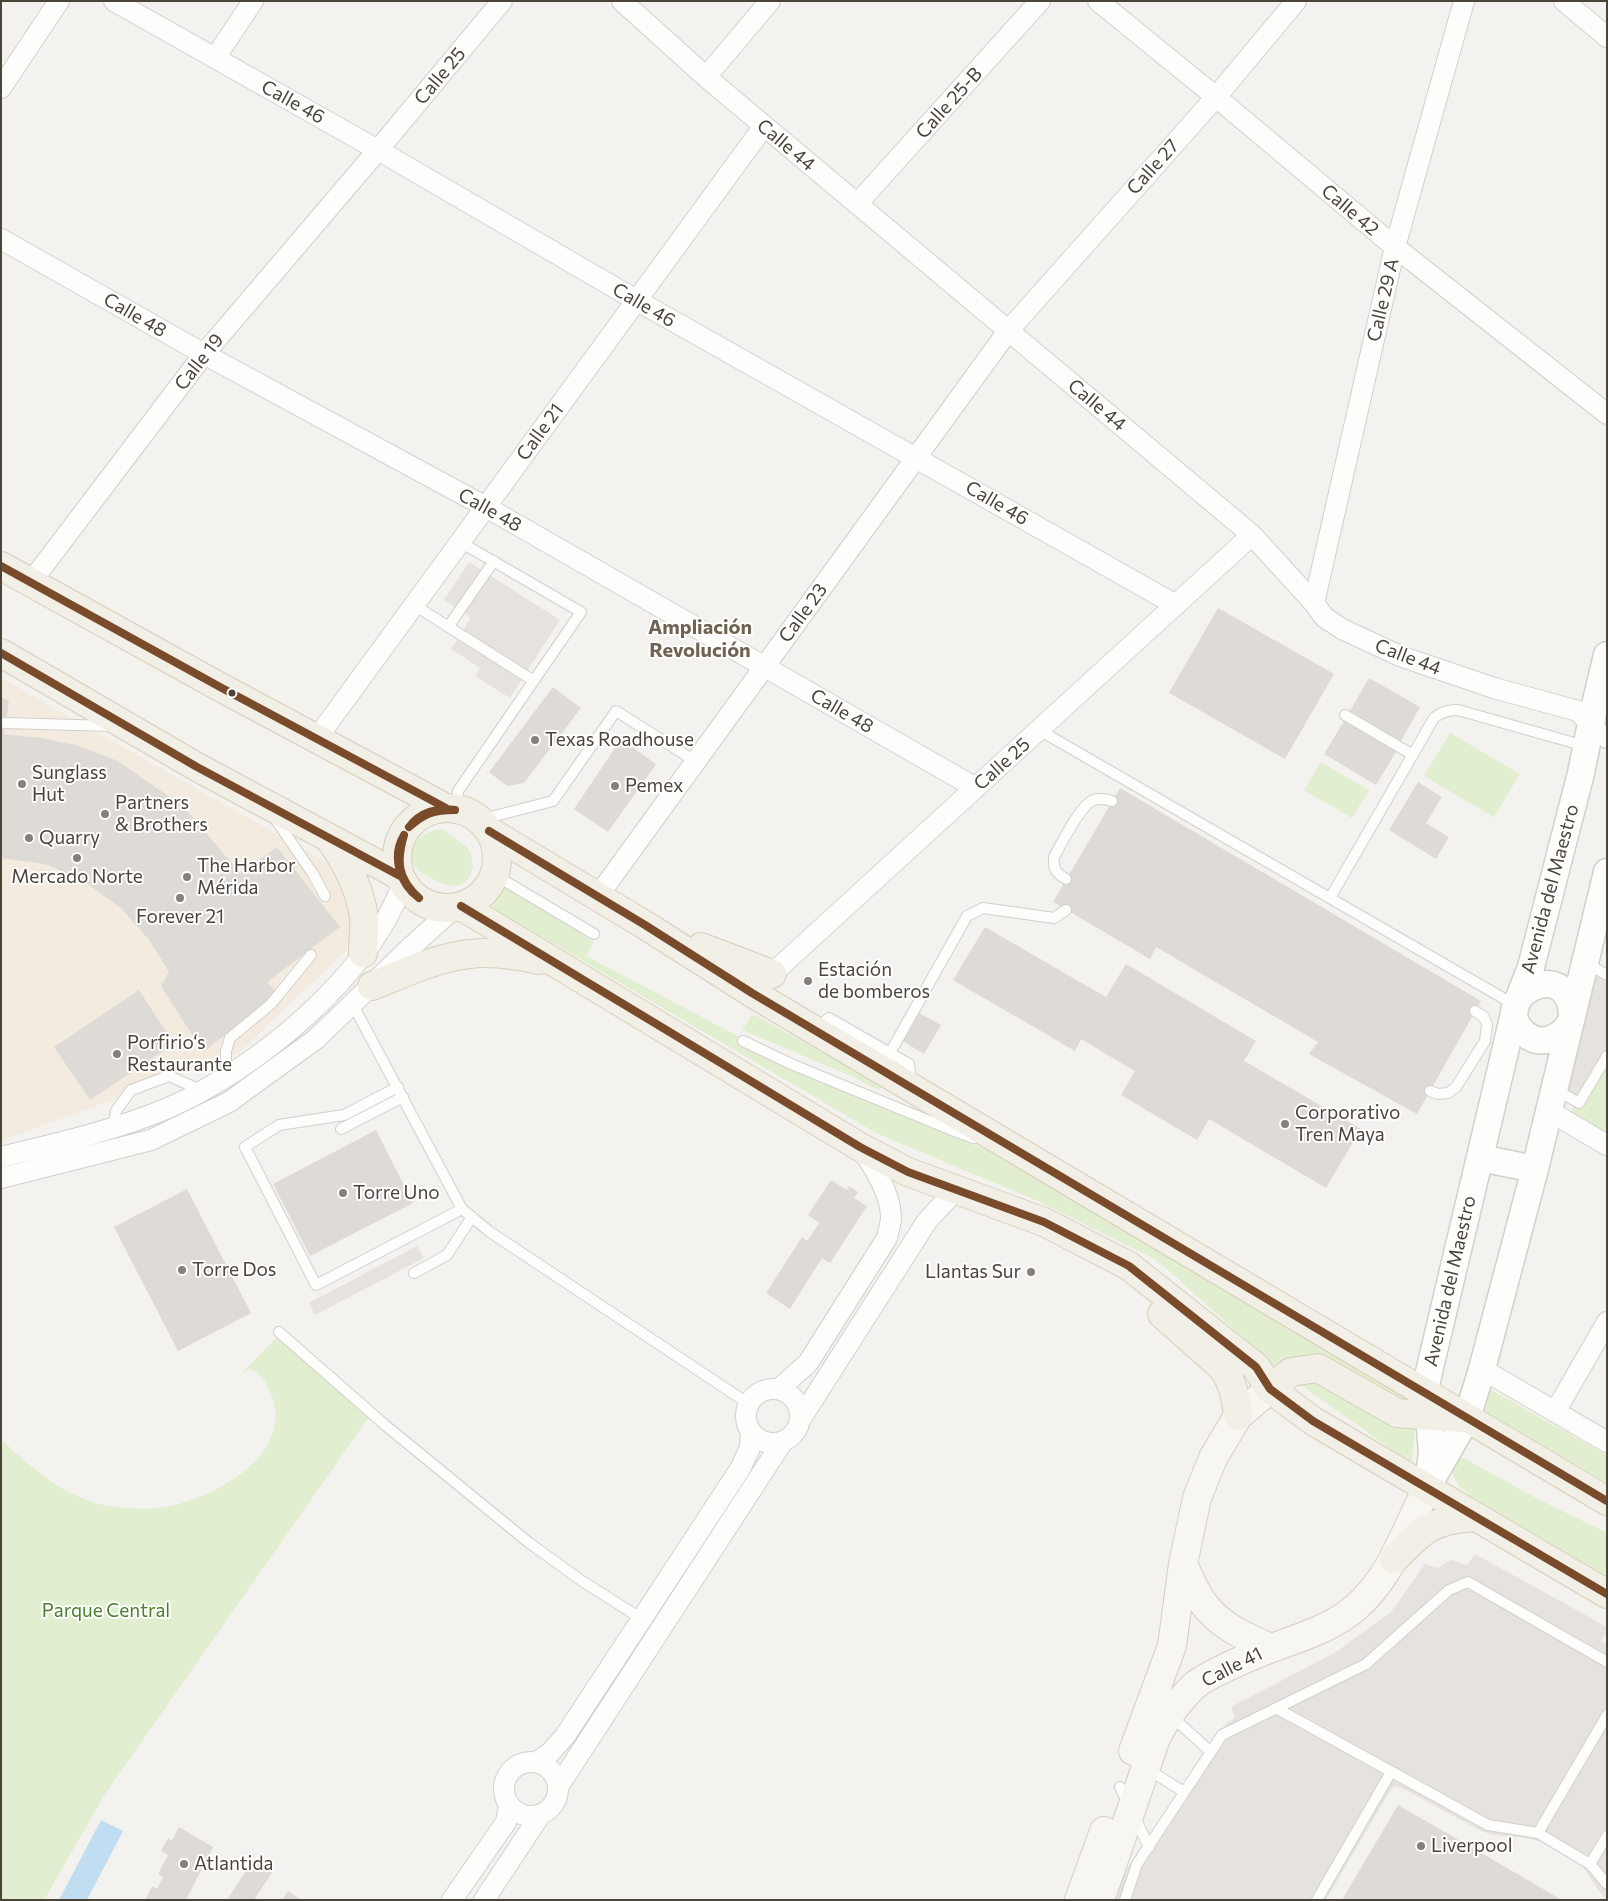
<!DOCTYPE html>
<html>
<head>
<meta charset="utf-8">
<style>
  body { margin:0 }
  #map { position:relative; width:1608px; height:1901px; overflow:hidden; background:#f4f2ee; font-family:Commissioner,sans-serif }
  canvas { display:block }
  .frame { position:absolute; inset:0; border:2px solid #4b4439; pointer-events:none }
</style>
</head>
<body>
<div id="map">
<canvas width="1608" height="1901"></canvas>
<div class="frame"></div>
</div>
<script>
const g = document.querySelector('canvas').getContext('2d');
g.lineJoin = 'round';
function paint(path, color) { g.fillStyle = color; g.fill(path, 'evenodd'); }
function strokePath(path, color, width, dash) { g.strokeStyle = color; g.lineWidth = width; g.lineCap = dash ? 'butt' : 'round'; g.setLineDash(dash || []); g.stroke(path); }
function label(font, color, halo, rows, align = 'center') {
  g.font = font + ' Commissioner,sans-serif'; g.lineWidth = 4; g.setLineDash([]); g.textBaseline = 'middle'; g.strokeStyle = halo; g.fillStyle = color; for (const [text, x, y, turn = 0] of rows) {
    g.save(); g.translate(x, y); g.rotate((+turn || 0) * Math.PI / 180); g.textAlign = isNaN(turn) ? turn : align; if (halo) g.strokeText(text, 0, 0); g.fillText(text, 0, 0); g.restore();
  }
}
paint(new Path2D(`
  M1,678L344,872L354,943L239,1053L1,1141Z`), '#f3ebdf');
paint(new Path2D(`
  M1450,733L1520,774L1494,817L1424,776Z
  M1321,762L1369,790L1352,818L1304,790Z
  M442,829C450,835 460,840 467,848C478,861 472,886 454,886C443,886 414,872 412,861C407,842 425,831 442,829Z
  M506,886L594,942L586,956L848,1094L992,1152L1406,1398L1405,1400L1399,1401C1372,1384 1339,1355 1306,1356C1295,1356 1283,1361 1273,1365L1166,1268L1152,1258L1040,1202L876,1133L491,907Z
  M753,1014L882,1085L879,1090L842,1072L742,1030Z
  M1607,1050V1139L1568,1116Z
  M278,1336L369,1417L105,1794L44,1900H1V1439C31,1468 67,1499 109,1506C127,1509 148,1510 166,1507C218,1497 301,1451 268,1387C264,1380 258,1371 250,1369L242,1373Z
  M1323,1377L1415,1430L1412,1460L1408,1461L1301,1385L1302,1382Z
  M1484,1386L1607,1455V1483L1484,1411L1482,1406Z
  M1458,1455L1538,1499L1607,1533V1577L1472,1497L1458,1485L1451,1470Z`), '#e1eecf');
paint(new Path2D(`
  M469,562L560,620L510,698L475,676L480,668L451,649L471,618L444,600Z
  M1596,961L1607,968V1050L1575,1105L1559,1095Z
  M417,1246L424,1258L315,1315L309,1303Z
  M1475,1554L1607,1627V1632L1601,1641L1607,1645V1900L1598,1890L1581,1864L1546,1843L1526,1838L1494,1835L1481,1831L1402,1788L1397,1786L1392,1788L1388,1794L1326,1900H1115L1122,1878L1136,1854L1226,1723L1235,1718L1231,1707L1336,1652L1391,1612L1425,1564L1438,1568L1451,1560L1467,1565Z`), '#e6e3df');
paint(new Path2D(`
  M101,1820L123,1831L87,1900H59Z`), '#c0ddf1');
paint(new Path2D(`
  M1218,608L1334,674L1285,759L1169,693Z
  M1369,678L1420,707L1401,741L1350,711Z
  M553,687L581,708L524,783L507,786L489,772Z
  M1,697L9,701L4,734L41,738L76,745L118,761L184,807L240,873L277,847L340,927L267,982L278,994L203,1052L161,986L169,972L150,941L121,908L82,880L45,864L1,858Z
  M1344,721L1396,752L1376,785L1324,754Z
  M621,739L656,764L608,832L574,809Z
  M1418,782L1442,797L1426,823L1449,837L1436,859L1389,830Z
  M1120,788L1481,1001L1417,1114L1309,1054L1318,1042L1156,947L1150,959L1053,902Z
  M985,927L1106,997L1126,964L1256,1041L1244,1061L1361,1129L1326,1188L1209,1119L1197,1140L1121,1095L1135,1071L1081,1039L1075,1051L953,980Z
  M139,990L174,1044L90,1100L54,1047Z
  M910,1008L941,1025L924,1054L894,1036Z
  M376,1130L413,1203L310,1256L273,1184Z
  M831,1180L847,1190L849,1186L858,1192L854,1198L867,1206L830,1263L822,1258L790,1309L766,1293L802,1237L807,1241L819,1223L808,1215Z
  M187,1189L251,1313L178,1351L114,1227Z
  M1398,1805L1540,1887L1562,1900H1342Z
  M179,1827L213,1847L186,1900H145L152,1886L157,1889L163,1877L158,1874L168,1855L161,1851L168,1838L172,1840Z
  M254,1859L273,1871L254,1900H227Z
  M288,1891L301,1900H282Z`), '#dedbd6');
const service = new Path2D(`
  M414,605L534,681
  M448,627L494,561
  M1345,715L1413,755
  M5,723L112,726
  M1039,730L1515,1005
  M458,809V791L581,612L460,542
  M276,820L313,874L325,896
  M479,820L553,801L616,711L695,761
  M493,874L594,934
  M1066,879C1056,873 1053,869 1054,857C1062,843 1079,807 1093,800C1099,798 1106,799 1112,801
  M1330,898L1434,718C1442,712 1448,710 1458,710L1585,746
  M1586,963L1607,975
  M353,1005L462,1209L490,1232L749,1404
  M816,1028L829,1018L909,1064L911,1083
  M743,1041L791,1064L954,1131L974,1138
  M881,1069L967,916L983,908L1054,918L1066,910
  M226,1077V1051L230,1038L271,1004L311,955
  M398,1087L344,1115L279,1125L245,1147L316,1285L462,1209
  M1555,1089L1579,1103L1607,1056
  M1430,1091L1438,1094L1448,1093L1456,1087L1485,1041L1487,1025L1484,1017L1475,1011
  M113,1127L116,1111L131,1090L169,1076L203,1091
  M341,1129L403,1097
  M414,1273L447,1255L472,1217
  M279,1332L385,1425L528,1542L582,1581L642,1619
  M1276,1708L1488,1825L1538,1833L1590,1864L1607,1884
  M1171,1716L1211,1752
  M1146,1768L1184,1792
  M1120,1787L1128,1803
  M1134,1816L1149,1847
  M1538,1833L1607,1715
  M1590,1864L1607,1836
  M1125,1900L1137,1864L1222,1735L1366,1664L1449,1590L1468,1582L1607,1662
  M1317,1900L1391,1772`);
const minor = new Path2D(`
  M114,1L378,150L636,300L1176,605
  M622,1L706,77L1252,535L1314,603L1324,617L1342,629L1400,656L1494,688L1578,711L1597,732L1607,738
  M1098,1L1216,97L1395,247L1607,414
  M1564,1L1607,37
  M215,58L253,1
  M706,77L770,1
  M1,88L59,1
  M857,204L1040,1
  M1,239L204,354L486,507L976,788
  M31,582L204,354L378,150L502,1
  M1314,603L1395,247L1464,1
  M317,738L764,126
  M598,896L1008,331L1216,97L1296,1
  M762,983L1252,535
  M1549,1111L1607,1145
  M1,1157C56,1144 116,1130 168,1108C257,1069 369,977 403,883
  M1,1178L151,1140L229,1102L316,1039L411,947L455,907
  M1482,1369L1607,1442
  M779,1389L808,1363L887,1238C888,1231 891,1224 891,1218C891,1194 874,1167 861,1149
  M746 1416a27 27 0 1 1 54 0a27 27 0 1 1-54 0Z
  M1555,1412L1607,1322
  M800,1420L927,1221L957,1189
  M537,1762L551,1752L565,1736L740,1469L750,1448L751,1432
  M504 1789a27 27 0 1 1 54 0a27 27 0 1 1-54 0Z
  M558,1787L783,1441
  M452,1900L506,1822L509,1805
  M484,1900L541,1814`);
const tertiary = new Path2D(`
  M1570,1023C1560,1039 1541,1047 1525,1034C1485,1000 1567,952 1572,1014
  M1480,1158L1535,1169
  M1433,1477L1467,1418L1482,1369L1535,1169L1607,872
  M1427,1489L1432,1453L1429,1415L1424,1393L1516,1005L1531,967L1581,773L1594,709L1607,655`);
const secondary = new Path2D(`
  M1183,1564C1190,1579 1197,1597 1208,1609C1224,1628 1248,1638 1271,1648
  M1133,1751L1172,1646L1183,1564L1197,1498L1213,1458L1238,1416L1270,1389
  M1079,1900L1104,1831
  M1100,1900L1156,1738C1166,1718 1178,1701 1194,1686C1209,1673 1260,1652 1280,1645C1307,1635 1333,1627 1355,1608C1392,1577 1405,1530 1427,1489`);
const primary = new Path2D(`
  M1,566L220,687L446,808
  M1,653L197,767L400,876
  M397 858a50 50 0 1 1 100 0a50 50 0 1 1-100 0Z
  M489,831L645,925L752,993L1607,1501
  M328,837C346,861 360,887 364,918C365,929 363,942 363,953
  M461,906L860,1147L908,1172L1044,1222L1129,1266L1256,1367L1270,1389L1313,1421L1607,1594
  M701,947L772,974
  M372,986C402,974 438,957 470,954C493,951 517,955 539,960
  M1162,1314L1223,1368C1233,1383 1236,1398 1238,1416
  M1270,1389L1291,1372L1318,1368L1397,1413L1460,1418
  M1394,1559C1423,1530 1431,1520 1474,1517`);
strokePath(service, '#d2d0cb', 12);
strokePath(minor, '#d2d0cb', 22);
strokePath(tertiary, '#d2d0cb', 29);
strokePath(secondary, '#d3cfc5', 30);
strokePath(primary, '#d6cebb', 30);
strokePath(service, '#fdfdfc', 10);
strokePath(minor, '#fdfdfc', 20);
strokePath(tertiary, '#fdfdfc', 26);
strokePath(secondary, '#f7f6f1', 28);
strokePath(primary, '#f2efe6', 28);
strokePath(new Path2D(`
  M1,566L220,687L446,808
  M1,653L197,767L400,876
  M409,827C420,812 438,807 455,810
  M409,827C425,813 434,810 455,810
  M489,831L645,925L752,993L1607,1501
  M404,835C396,862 398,879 419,898
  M404,835C391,857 400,884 419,898
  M461,906L860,1147L908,1172L1044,1222L1129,1266L1256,1367L1270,1389L1313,1421L1607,1594`), '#7a4b2a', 8);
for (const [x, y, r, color] of [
  [232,693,4.5,"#4b4439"],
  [535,740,5,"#868178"],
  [22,784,5,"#868178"],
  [615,786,5,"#868178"],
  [105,814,5,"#868178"],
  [29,838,5,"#868178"],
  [77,858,5,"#868178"],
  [187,877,5,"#868178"],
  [180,898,5,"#868178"],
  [808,981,5,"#868178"],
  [117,1054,5,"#868178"],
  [1285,1124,5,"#868178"],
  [343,1193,5,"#868178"],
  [182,1270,5,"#868178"],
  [1031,1272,5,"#868178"],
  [1421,1846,5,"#868178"],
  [184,1864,5,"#868178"]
]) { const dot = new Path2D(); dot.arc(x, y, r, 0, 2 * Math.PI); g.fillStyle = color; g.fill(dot); strokePath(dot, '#fff', 2); }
label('19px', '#4b4439', '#fff', [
  ["Calle 25",440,76,-50],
  ["Calle 46",293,102,29],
  ["Calle 25-B",949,103,-48],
  ["Calle 44",786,145,40],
  ["Calle 27",1153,167,-48],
  ["Calle 42",1350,210,40],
  ["Calle 29 A",1383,300,-77],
  ["Calle 46",644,305,30],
  ["Calle 48",135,315,30],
  ["Calle 19",199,362,-52],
  ["Calle 44",1097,405,40],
  ["Calle 21",540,432,-54],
  ["Calle 46",997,503,30],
  ["Calle 48",490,510,29],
  ["Calle 23",803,613,-54],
  ["Calle 44",1408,657,21],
  ["Calle 48",842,711,30],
  ["Calle 25",1002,764,-42],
  ["Avenida del Maestro",1550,889,-75],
  ["Avenida del Maestro",1450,1281,-77],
  ["Calle 41",1232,1667,-27]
]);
label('19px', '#4b4439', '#fff', [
  ["Texas Roadhouse",545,740],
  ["Sunglass",32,773],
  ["Hut",32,795],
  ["Pemex",625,786],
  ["Partners",115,803],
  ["& Brothers",115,825],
  ["Quarry",39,838],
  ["The Harbor",197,866],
  ["Mérida",197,888],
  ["Mercado Norte",77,877,"center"],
  ["Forever 21",180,917,"center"],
  ["Estación",818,970],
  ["de bomberos",818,992],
  ["Porfirio‘s",127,1043],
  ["Restaurante",127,1065],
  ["Corporativo",1295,1113],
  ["Tren Maya",1295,1135],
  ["Torre Uno",353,1193],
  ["Torre Dos",192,1270],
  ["Llantas Sur",1021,1272,"right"],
  ["Liverpool",1431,1846],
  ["Atlantida",194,1864]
], 'left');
label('19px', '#4a7f2a', '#fff', [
  ["Parque Central",106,1611]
]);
label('bold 20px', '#6e6250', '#fff', [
  ["Ampliación",700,627],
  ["Revolución",700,650]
]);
</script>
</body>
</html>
